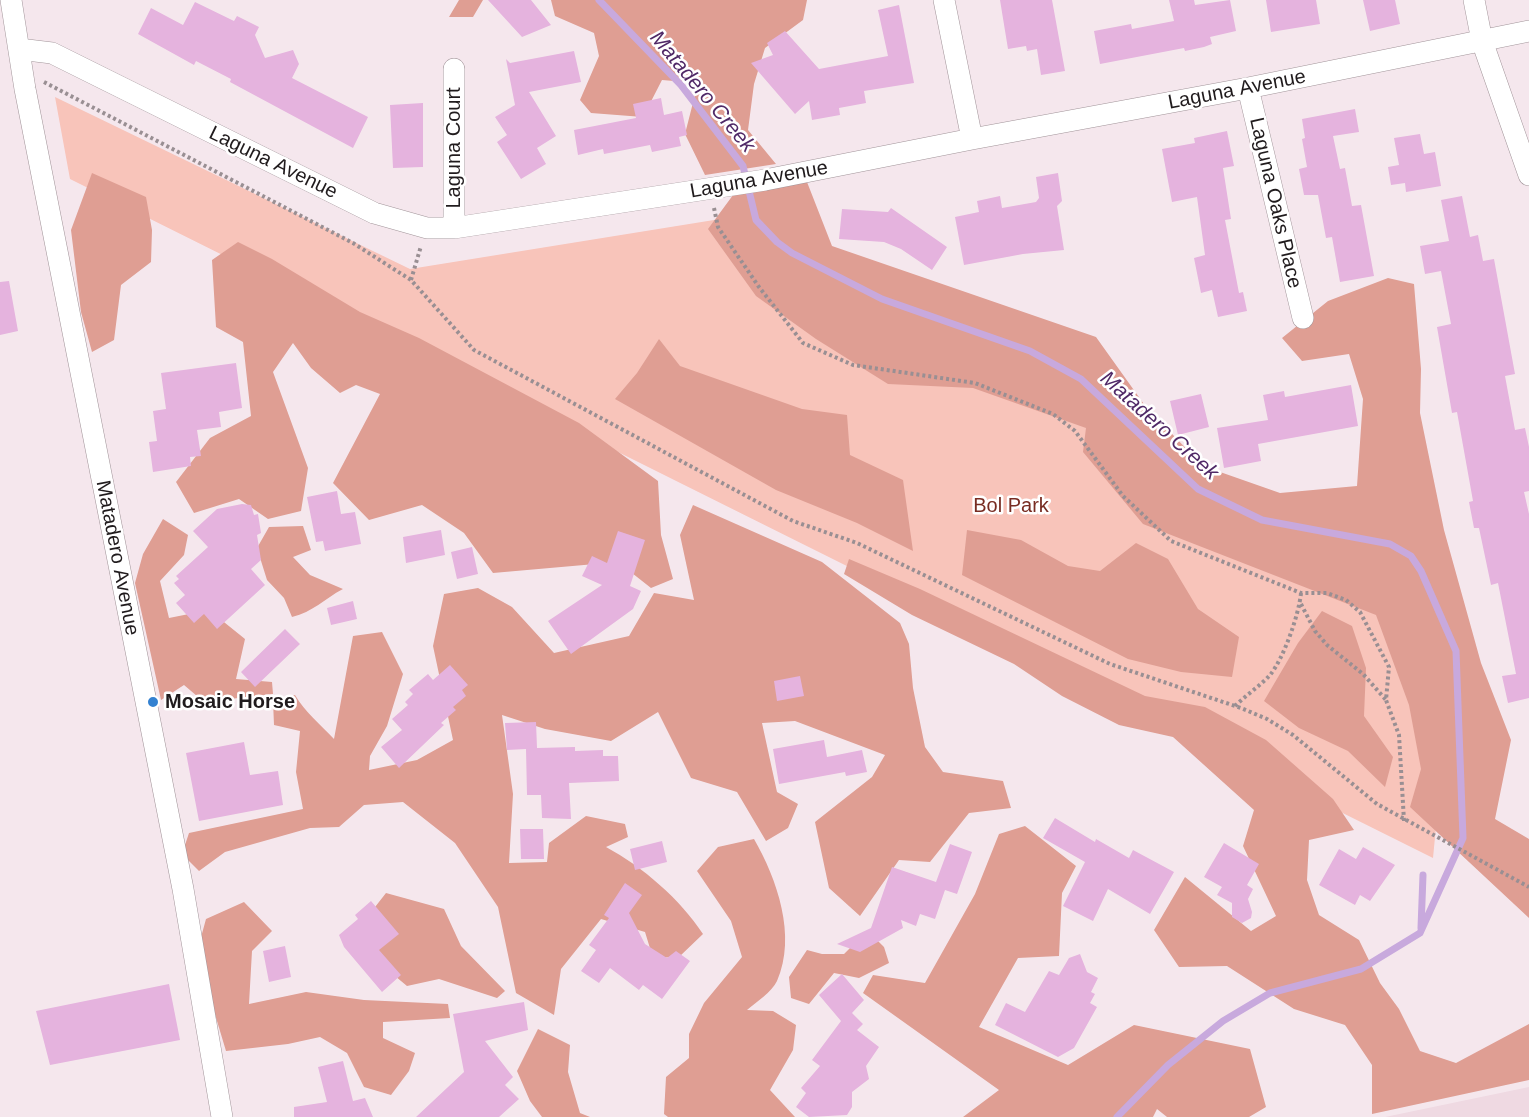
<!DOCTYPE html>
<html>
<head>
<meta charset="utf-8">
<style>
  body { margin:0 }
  canvas { display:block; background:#f5e7ed }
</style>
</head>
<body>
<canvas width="1529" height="1117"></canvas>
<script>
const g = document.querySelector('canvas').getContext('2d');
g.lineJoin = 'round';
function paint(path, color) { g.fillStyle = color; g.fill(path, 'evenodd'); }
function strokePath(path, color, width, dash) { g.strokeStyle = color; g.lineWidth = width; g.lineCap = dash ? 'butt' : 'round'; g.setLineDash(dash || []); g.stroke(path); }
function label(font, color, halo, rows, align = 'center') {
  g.font = font + ' Arial,sans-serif'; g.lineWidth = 5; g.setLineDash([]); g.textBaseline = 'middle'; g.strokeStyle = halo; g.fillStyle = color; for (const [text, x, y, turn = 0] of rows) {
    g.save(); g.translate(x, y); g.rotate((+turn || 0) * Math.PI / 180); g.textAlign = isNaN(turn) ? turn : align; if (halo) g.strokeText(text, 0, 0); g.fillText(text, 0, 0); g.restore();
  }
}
paint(new Path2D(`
  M1529,1087V1117H1385Z`), '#efd9e2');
paint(new Path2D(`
  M55,97L410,269L745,215L1079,392L1372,578L1444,744L1433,858L70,179Z`), '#f8c4ba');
paint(new Path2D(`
  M459,0H483L473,17H449Z
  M551,0H807L803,20L765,48L754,84L748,130L776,164L705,175L685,134L698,83L662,80L643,117L591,113L580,100L599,56L594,33L555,16Z
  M92,173L146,197L152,230L151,262L121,285L114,340L92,352L81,312L71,230Z
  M807,182L832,246L1096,337L1146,407L1203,466L1280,493L1357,486L1363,399L1349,354L1302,361L1282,338L1328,301L1388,278L1414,284L1421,369L1420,413L1444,530L1481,663L1511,740L1495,819L1529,839V918L1410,807L1421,769L1409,705L1376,615L1143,524L1083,452L1086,428L973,388L888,384L816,339L756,296L708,229L736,191Z
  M238,242L272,259L360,312L419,338L579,423L658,481L661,535L673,579L651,588L618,562L493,573L464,533L422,505L369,520L333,483L380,394L356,385L340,393L311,368L293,343L273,372L308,468L301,511L268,519L239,499L194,513L176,482L210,438L251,416L243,342L216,327L212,260Z
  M659,339L680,366L802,409L847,415L850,455L903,480L913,551L857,523L776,490L615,399L637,373Z
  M693,505L822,562L900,623L909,644L913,688L925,747L943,772L1003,781L1011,808L969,813L930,862L899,860L860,916L829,888L815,822L872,777L885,755L795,721L762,723L777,792L798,804L788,828L766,841L737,792L691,778L658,712L611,741L545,729L502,715L513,794L509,863L547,862L549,843L586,816L625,824L628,837L606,847C643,867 680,899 703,934L679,957L653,958L645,932L601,919L561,969L554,1015L516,993L498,907L455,843L403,802L364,805L339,827L310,828L225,852L199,871L182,854L189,833L303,809L296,772L300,731L274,725L273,701L295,695C305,712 320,724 334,739L353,636L382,632L403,674L387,726L370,756L369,770L417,760L453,740L433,646L444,594L478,588L512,607L554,653L629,636L654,593L694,600L680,535Z
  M163,519L188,535L184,555L160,581L169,618L209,610L245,639L236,679L272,682L273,694L204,702L184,685L161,700L135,583L143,554Z
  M303,526L311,550L293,557L310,575L343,589C324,599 313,612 292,617L284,598L267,580L257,548L269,527Z
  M967,530L1021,540L1068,566L1100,571L1136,543L1168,559L1198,609L1239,637L1232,677L1181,672L1128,659L962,575Z
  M849,559L920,589L1145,696L1205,707L1266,740L1333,799L1354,830L1309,840L1307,880L1319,915L1359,940L1380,983L1399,1009L1420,1051L1456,1063L1529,1024V1080L1372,1114V1065L1345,1025L1294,1009L1227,966L1179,967L1154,930L1185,877L1251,931L1276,916L1243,846L1254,810L1173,737L1119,725L1062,696L1014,664L912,615L844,574Z
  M1322,611L1352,626L1366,668L1364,716L1393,757L1385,787L1348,751L1299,728L1264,701L1298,643Z
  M1025,826L1076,866L1062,893L1059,956L1018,958L979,1027L1068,1065L1134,1025L1250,1049L1266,1107L1249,1117H1167L1157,1109L1153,1117H963L999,1090L863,993L873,975L925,983L975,894L999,834Z
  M754,839C777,879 797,936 777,981C772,992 756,1002 747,1010L773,1011L796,1025L793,1050L770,1090L795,1117H668L664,1114L666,1077L689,1058V1034L704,1003L742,957L731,921L697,871L718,847Z
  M386,893L444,909L461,946L505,991L497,998L439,979L407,986L377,961L357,930Z
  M244,902L272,931L252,951L249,1004L306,992L364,1000L448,1004L450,1018L383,1022V1038L415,1053L409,1071L391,1095L364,1087L347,1053L320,1037L288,1044L226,1051L214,1011L200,941L206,919Z
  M873,936L884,947L889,963L859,978L834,973L809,1004L791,998L789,977L807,950L822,954H844L855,943Z
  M538,1029L570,1045L568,1072L580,1113L590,1117H542L530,1101L517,1071Z`), '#df9e93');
strokePath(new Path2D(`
  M599,0L681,85L743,166L756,220L777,242L792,253L882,299L1030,351L1081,379L1198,489L1262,520L1390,544L1411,556L1421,571L1456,651L1463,838L1420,933L1361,969L1270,993L1223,1021L1168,1065L1117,1117
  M1421,928L1423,875`), '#c8a9dd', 7);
paint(new Path2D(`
  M488,0H531L551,25L522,37Z
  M1000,0H1052L1065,71L1041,75L1037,49L1027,51L1026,46L1008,49Z
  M1169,0H1194L1195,5L1230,0L1236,31L1210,37L1212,44L1204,47L1185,51L1184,48L1100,64L1094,31L1131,24L1132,29L1174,21Z
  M1266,0H1316L1320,24L1271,32Z
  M1363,0H1395L1400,24L1370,31Z
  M195,2L234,21L237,16L259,27L255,35L265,58L293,50L299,64L292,78L368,117L353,148L230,82L231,79L196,61L194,65L138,34L151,8L183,25Z
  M899,5L914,83L864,91L866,103L839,108L840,115L812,120L809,101L795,114L751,63L773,55L767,43L785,31L819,69L888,56L878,10Z
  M574,51L581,82L529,92L556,136L537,148L546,164L521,179L497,142L507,135L495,117L515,105L506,59L510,63Z
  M661,98L664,115L682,111L687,135L679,137L681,146L652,152L650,145L604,154L603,149L578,155L574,130L636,118L633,104Z
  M423,103V167L393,168L390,105Z
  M1355,109L1359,132L1333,136L1340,169L1345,168L1352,206L1361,205L1374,276L1340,282L1332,237L1326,238L1318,195H1304L1299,169L1307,167L1302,139L1305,138L1302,119Z
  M1227,131L1234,166L1223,168L1231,219L1225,220L1239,293L1243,292L1247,311L1218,317L1212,290L1201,293L1194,258L1205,255L1197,197L1172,202L1162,149L1195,143L1194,138Z
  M1420,134L1424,154L1435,152L1441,186L1406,192L1405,183L1391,185L1388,167L1399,165L1394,138Z
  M1058,173L1062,201L1057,206L1064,250L1023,254L964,265L955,217L979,212L977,201L1000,196L1002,208L1036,202L1039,198L1036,177Z
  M1462,196L1470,237L1478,235L1483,261L1494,259L1515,374L1505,376L1515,430L1525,428L1529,447V491L1524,492L1529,514V698L1508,703L1502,676L1516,674L1498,583L1491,585L1479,528H1474L1469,502L1473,501L1457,412L1452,413L1437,327L1451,324L1441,271L1425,274L1420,246L1449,241L1441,200Z
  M891,208L947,247L932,270L901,249L884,242L839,239L842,209L888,212Z
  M9,281L18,331L0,335V282Z
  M236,363L242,408L219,412L221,427L197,430L201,456L190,457L191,466L153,472L149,442L157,441L153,411L166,409L161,373Z
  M1351,385L1358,426L1258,444L1261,461L1224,468L1217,428L1268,420L1263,395L1284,391L1285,397Z
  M1201,394L1209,427L1178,435L1170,401Z
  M337,491L341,514L355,512L361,544L325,551L323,541L316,542L307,497Z
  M242,504L251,505L254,515L258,514L261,533L257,535L261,560L251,569L265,585L217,629L204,614L194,623L176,603L185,595L174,583L179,579L176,576L208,547L193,531L217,509Z
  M441,530L445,555L406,563L403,537Z
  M618,531L645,540L630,586L641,591L633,609L571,654L548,621L602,585L582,576L592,556L607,563Z
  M472,547L478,574L457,579L451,552Z
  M353,601L357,619L331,625L327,608Z
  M285,629L300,644L255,687L241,672Z
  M450,665L468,685L462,690L466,696L453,707L456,710L441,723L444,725L399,768L381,747L402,730L392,719L408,705L405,702L413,694L409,690L428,674L433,680Z
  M800,676L804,696L777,701L774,681Z
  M536,722L537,748L575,747V751L603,750V756H618L619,781L569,783L571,819L542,818L541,795H527L526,749L507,750L505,723Z
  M824,740L827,757L862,750L867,772L846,776L845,772L779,784L773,749Z
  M244,742L250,775L278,771L283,805L199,821L186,753Z
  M1055,818L1095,842L1096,839L1129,858L1133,850L1174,872L1150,914L1108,889L1093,921L1063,906L1085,862L1043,838Z
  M520,829H543L544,859H521Z
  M662,841L667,862L635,870L630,849Z
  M1224,843L1259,864L1247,885L1253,889L1248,899L1252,912L1251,918L1242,923L1232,917V903L1217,895L1222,887L1204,877Z
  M950,844L972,852L957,894L945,890L935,919L920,914L916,926L901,920L903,928L860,952L837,944L871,928L892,867L936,882Z
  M1363,847L1395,865L1370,901L1360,895L1355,905L1319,885L1339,849L1356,859Z
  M625,883L642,895L629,913L645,944L667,958L676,951L690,961L662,999L643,985L639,990L610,968L599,983L581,971L596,950L589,945L609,918L604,915Z
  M371,901L399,934L379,950L401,975L382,992L344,947L339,935L358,919L355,915Z
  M285,946L291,977L269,982L263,951Z
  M1080,954L1087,972L1098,978L1091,992L1095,994L1090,1003L1097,1007L1074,1048L1058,1057L995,1025L1006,1003L1025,1012L1049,971L1059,975L1069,958Z
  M842,974L864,1000L852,1013L863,1024L857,1030L879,1047L866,1066L869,1079L852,1092V1107L847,1115L809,1117L796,1107L806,1093L801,1088L820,1066L812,1060L841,1021L819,995Z
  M169,984L180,1040L50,1065L36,1011Z
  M524,1002L528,1030L485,1041L513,1077L505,1085L519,1099L499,1117H416L464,1072L453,1014Z
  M343,1061L353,1101L365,1098L373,1117H294V1107L327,1102L318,1067Z`), '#e5b3de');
const minor = new Path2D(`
  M11,0L25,89L183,889L222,1117
  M944,0L972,139
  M1474,0L1482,41L1529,175
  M19,49L52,53L374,213L427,228H454L765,180L972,139L1248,88L1529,31
  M1248,88L1303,318
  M454,228V69`);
strokePath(minor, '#a2959a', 22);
strokePath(new Path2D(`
  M44,82L353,243L411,280L474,350L793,521L857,543L1110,664L1241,708L1267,719L1293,735L1377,804L1529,887
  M714,208L718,227L759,287L803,343L853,365L975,383L1053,414L1075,431L1123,496L1171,541L1301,593H1327L1346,600L1360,612L1389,667L1386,700L1399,735L1404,821
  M411,280L421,246
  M1301,604L1315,631L1327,645L1363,674L1386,700
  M1235,706C1246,695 1260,686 1270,675C1284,658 1299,614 1301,593`), '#998f93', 4, [3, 3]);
strokePath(minor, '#fff', 21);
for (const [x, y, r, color] of [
  [153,702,6,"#3381d1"]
]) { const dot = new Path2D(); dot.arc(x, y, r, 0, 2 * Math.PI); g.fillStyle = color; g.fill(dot); strokePath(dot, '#fff', 2); }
label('20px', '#201b1d', '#fff', [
  ["Laguna Avenue",1237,90,-11],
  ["Laguna Court",454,148,-90],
  ["Laguna Avenue",273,163,26],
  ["Laguna Avenue",759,180,-10],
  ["Laguna Oaks Place",1275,203,77],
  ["Matadero Avenue",117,558,79]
]);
label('20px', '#782c22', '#fff', [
  ["Bol Park",1011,506]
]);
label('bold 20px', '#201b1d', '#fff', [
  ["Mosaic Horse",165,702]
], 'left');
label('italic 21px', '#502967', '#fff', [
  ["Matadero Creek",702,92,50],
  ["Matadero Creek",1159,426,42]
]);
</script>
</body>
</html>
